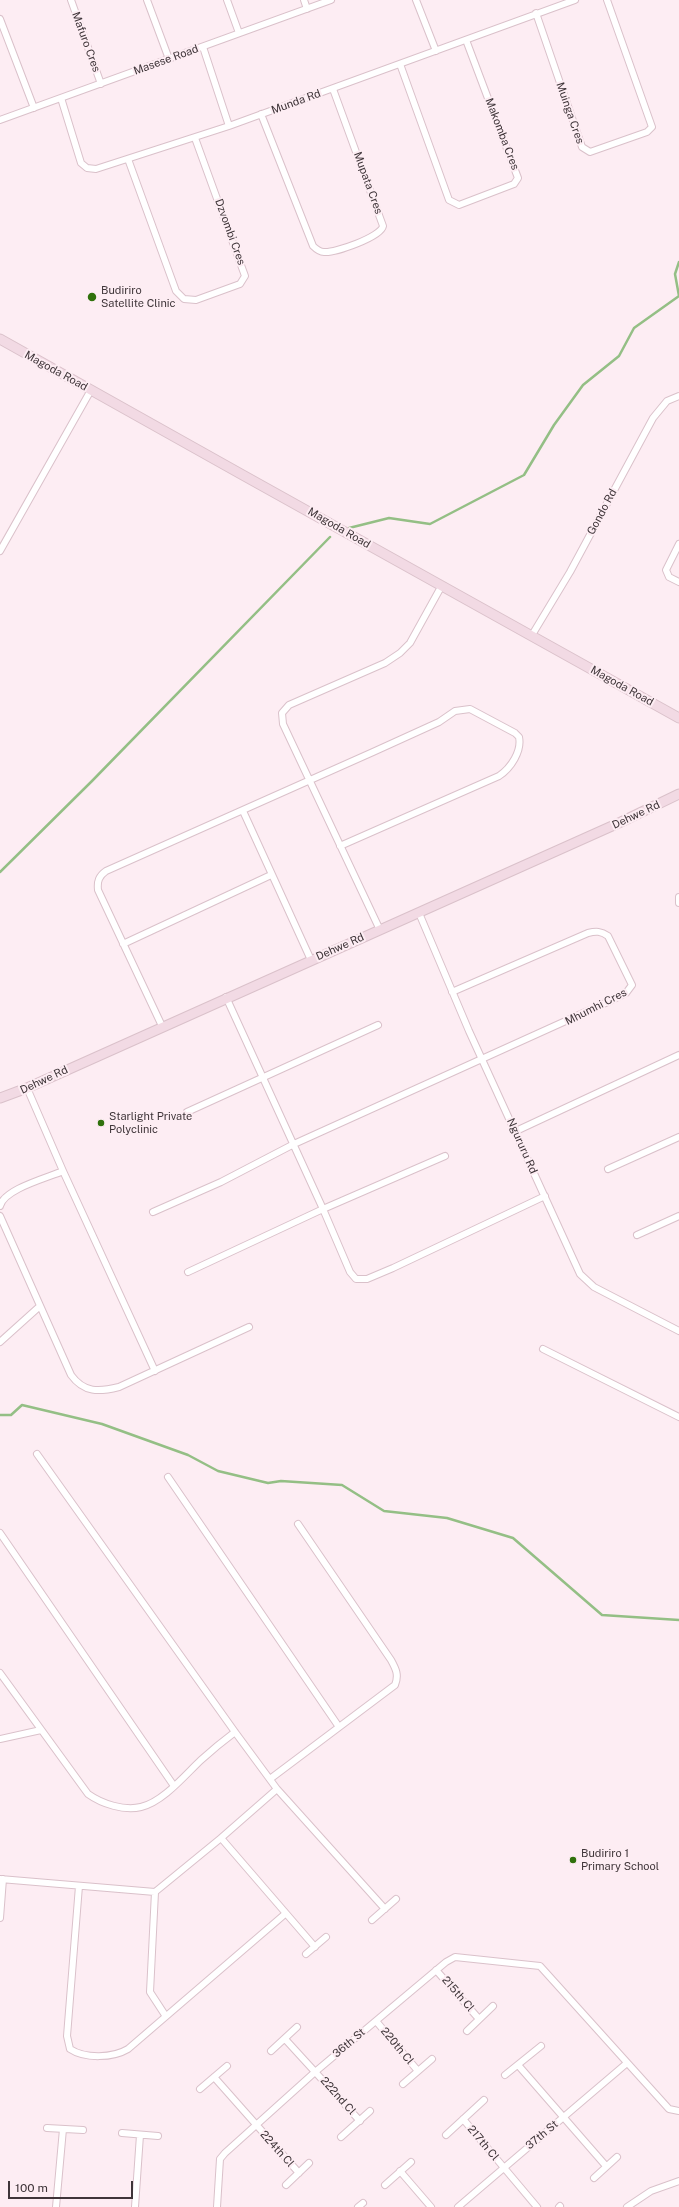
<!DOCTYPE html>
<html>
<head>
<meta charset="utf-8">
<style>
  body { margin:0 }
  #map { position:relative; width:679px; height:2207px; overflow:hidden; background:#fdedf3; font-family:"Public Sans",sans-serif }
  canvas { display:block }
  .scale { position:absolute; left:8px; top:2181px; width:125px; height:18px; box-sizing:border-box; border:2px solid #3f3539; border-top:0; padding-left:5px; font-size:12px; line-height:14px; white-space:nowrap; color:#3f3539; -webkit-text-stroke:3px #fdedf3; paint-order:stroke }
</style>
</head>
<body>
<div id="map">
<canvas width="679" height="2207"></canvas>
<div class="scale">100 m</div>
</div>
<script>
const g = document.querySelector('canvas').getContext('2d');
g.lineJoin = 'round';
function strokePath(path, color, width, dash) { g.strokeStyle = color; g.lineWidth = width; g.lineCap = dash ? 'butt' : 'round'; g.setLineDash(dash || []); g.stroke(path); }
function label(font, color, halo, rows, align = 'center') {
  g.font = font + ' "Public Sans",sans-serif'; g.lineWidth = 4; g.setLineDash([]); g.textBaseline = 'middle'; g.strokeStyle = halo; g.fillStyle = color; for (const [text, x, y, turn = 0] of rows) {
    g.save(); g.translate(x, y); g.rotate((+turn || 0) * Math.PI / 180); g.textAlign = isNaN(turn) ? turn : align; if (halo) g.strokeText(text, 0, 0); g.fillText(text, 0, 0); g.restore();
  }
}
strokePath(new Path2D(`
  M679,262L675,274L679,296
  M349,528L389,518L430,524L524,475L554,425L583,385L619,356L634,328L679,296
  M0,872L92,781L330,537
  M0,1415H11L22,1405L102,1424L188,1455L218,1471L268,1483L281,1481L342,1485L384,1511L447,1518L513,1538L602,1615L679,1620`), '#94bf85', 2.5);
const street = new Path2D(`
  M71,0L101,84
  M147,0L169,59
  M227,0L239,33
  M304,0L307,9
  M416,0L436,51
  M536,13L582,147L590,152L647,132L652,127L607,0
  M0,19L34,108
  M203,47L229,126
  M400,64L449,200L459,205L514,184L518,178L466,40
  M61,98L81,163L87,168L96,169L229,126L575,0
  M261,114L313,246C316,249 319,252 324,252C335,253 381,237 383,226L333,89
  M0,120L331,0
  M128,159L176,291L184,299L196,300L240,284L245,276L195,138
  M679,544L666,570L669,577L679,582
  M0,551L91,390
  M532,635L570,572L653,418L667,401L679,396
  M243,811L311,960
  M679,897V903
  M419,913L469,1031L580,1274L594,1287L679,1331
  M380,930L283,724L282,713L289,705L385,663L400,653L410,643L441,587
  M123,944L271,875
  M226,997L323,1209L350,1272L356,1279H367L393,1268L545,1196
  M162,1026L98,890C97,881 99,876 106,871L373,752L439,722L455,711L470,709L515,733L519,737C522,751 511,768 499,776L340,846
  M27,1088L63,1171L155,1371
  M187,1112L378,1025
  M516,1131L679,1055
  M608,1169L679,1137
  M0,1206C4,1189 47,1178 63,1171
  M153,1212L221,1182L294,1144L612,1000L626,993L632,985L608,936C601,931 596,931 588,933L452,992
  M0,1216L71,1375C84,1393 99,1392 119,1387L249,1327
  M637,1235L679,1216
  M188,1272L323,1209L445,1156
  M0,1342L40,1306
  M543,1349L679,1417
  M37,1454L235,1732L277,1789L385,1909
  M168,1477L339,1727
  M0,1533L174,1786
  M0,1673L88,1794C102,1804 124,1811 141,1807C163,1802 185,1775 201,1760C212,1750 223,1741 235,1732
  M0,1739L41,1730
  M270,1779L395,1685C399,1675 396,1669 391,1660L298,1524
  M221,1838L315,1947
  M0,1879L155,1892L221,1838L277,1789
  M79,1886L67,2036L70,2049C85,2059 113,2058 128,2049L285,1914
  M155,1892L150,1992L165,2015
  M0,1918L3,1879
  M372,1920L396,1899
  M306,1954L326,1937
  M436,1970L479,2019
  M376,2021L418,2071
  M467,2031L493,2006
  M285,2039L360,2121
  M271,2051L297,2027
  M518,2065L606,2166
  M505,2075L541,2046
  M214,2077L299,2173
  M403,2084L432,2059
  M200,2089L227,2066
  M463,2119L537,2207
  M47,2128L83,2130
  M122,2133L158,2136
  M446,2135L484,2100
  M341,2137L370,2111
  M400,2171L431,2207
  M594,2178L617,2157
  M286,2185L309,2163
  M385,2185L411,2162
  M56,2207L63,2129
  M135,2207L140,2135
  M217,2207L220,2159L225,2153L315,2072L446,1962L455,1957L540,1966L669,2109L679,2111
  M358,2207L363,2203
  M458,2207L627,2063
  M559,2207L560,2206
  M627,2207L651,2191L679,2181`);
const secondary = new Path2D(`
  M0,339C226,466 452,592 679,718
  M0,1098L27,1088L621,822L679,794`);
strokePath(street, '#dac1ca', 8);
strokePath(secondary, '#dac1ca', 11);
strokePath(street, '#fff', 6);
strokePath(secondary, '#f2dae4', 9);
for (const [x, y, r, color] of [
  [92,297,5,"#30710c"],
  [101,1123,4,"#30710c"],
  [573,1860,4,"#30710c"]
]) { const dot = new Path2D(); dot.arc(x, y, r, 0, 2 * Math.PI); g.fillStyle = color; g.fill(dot); strokePath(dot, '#fdedf3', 1.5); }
label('11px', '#3f3539', '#fdedf3', [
  ["Mafuro Cres",86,42,70],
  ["Masese Road",166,60,-20],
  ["Munda Rd",296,102,-20],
  ["Muinga Cres",570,113,71],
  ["Makomba Cres",502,134,69],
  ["Mupata Cres",368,183,70],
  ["Dzvombi Cres",230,232,70],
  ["Magoda Road",56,371,29],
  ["Gondo Rd",602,512,-62],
  ["Magoda Road",339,528,30],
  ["Magoda Road",622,686,29],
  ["Dehwe Rd",636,815,-25],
  ["Dehwe Rd",340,947,-24],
  ["Mhumhi Cres",596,1007,-27],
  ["Dehwe Rd",44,1080,-25],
  ["Ngururu Rd",522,1146,66],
  ["215th Cl",458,1994,49],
  ["36th St",349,2043,-40],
  ["220th Cl",397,2046,50],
  ["222nd Cl",338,2096,48],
  ["37th St",542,2135,-40],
  ["217th Cl",483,2143,50],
  ["224th Cl",277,2149,48]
]);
label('11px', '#3f3539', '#fdedf3', [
  ["Budiriro",101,291],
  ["Satellite Clinic",101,304],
  ["Starlight Private",109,1117],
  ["Polyclinic",109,1130],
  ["Budiriro 1",581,1854],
  ["Primary School",581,1867]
], 'left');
</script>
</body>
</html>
